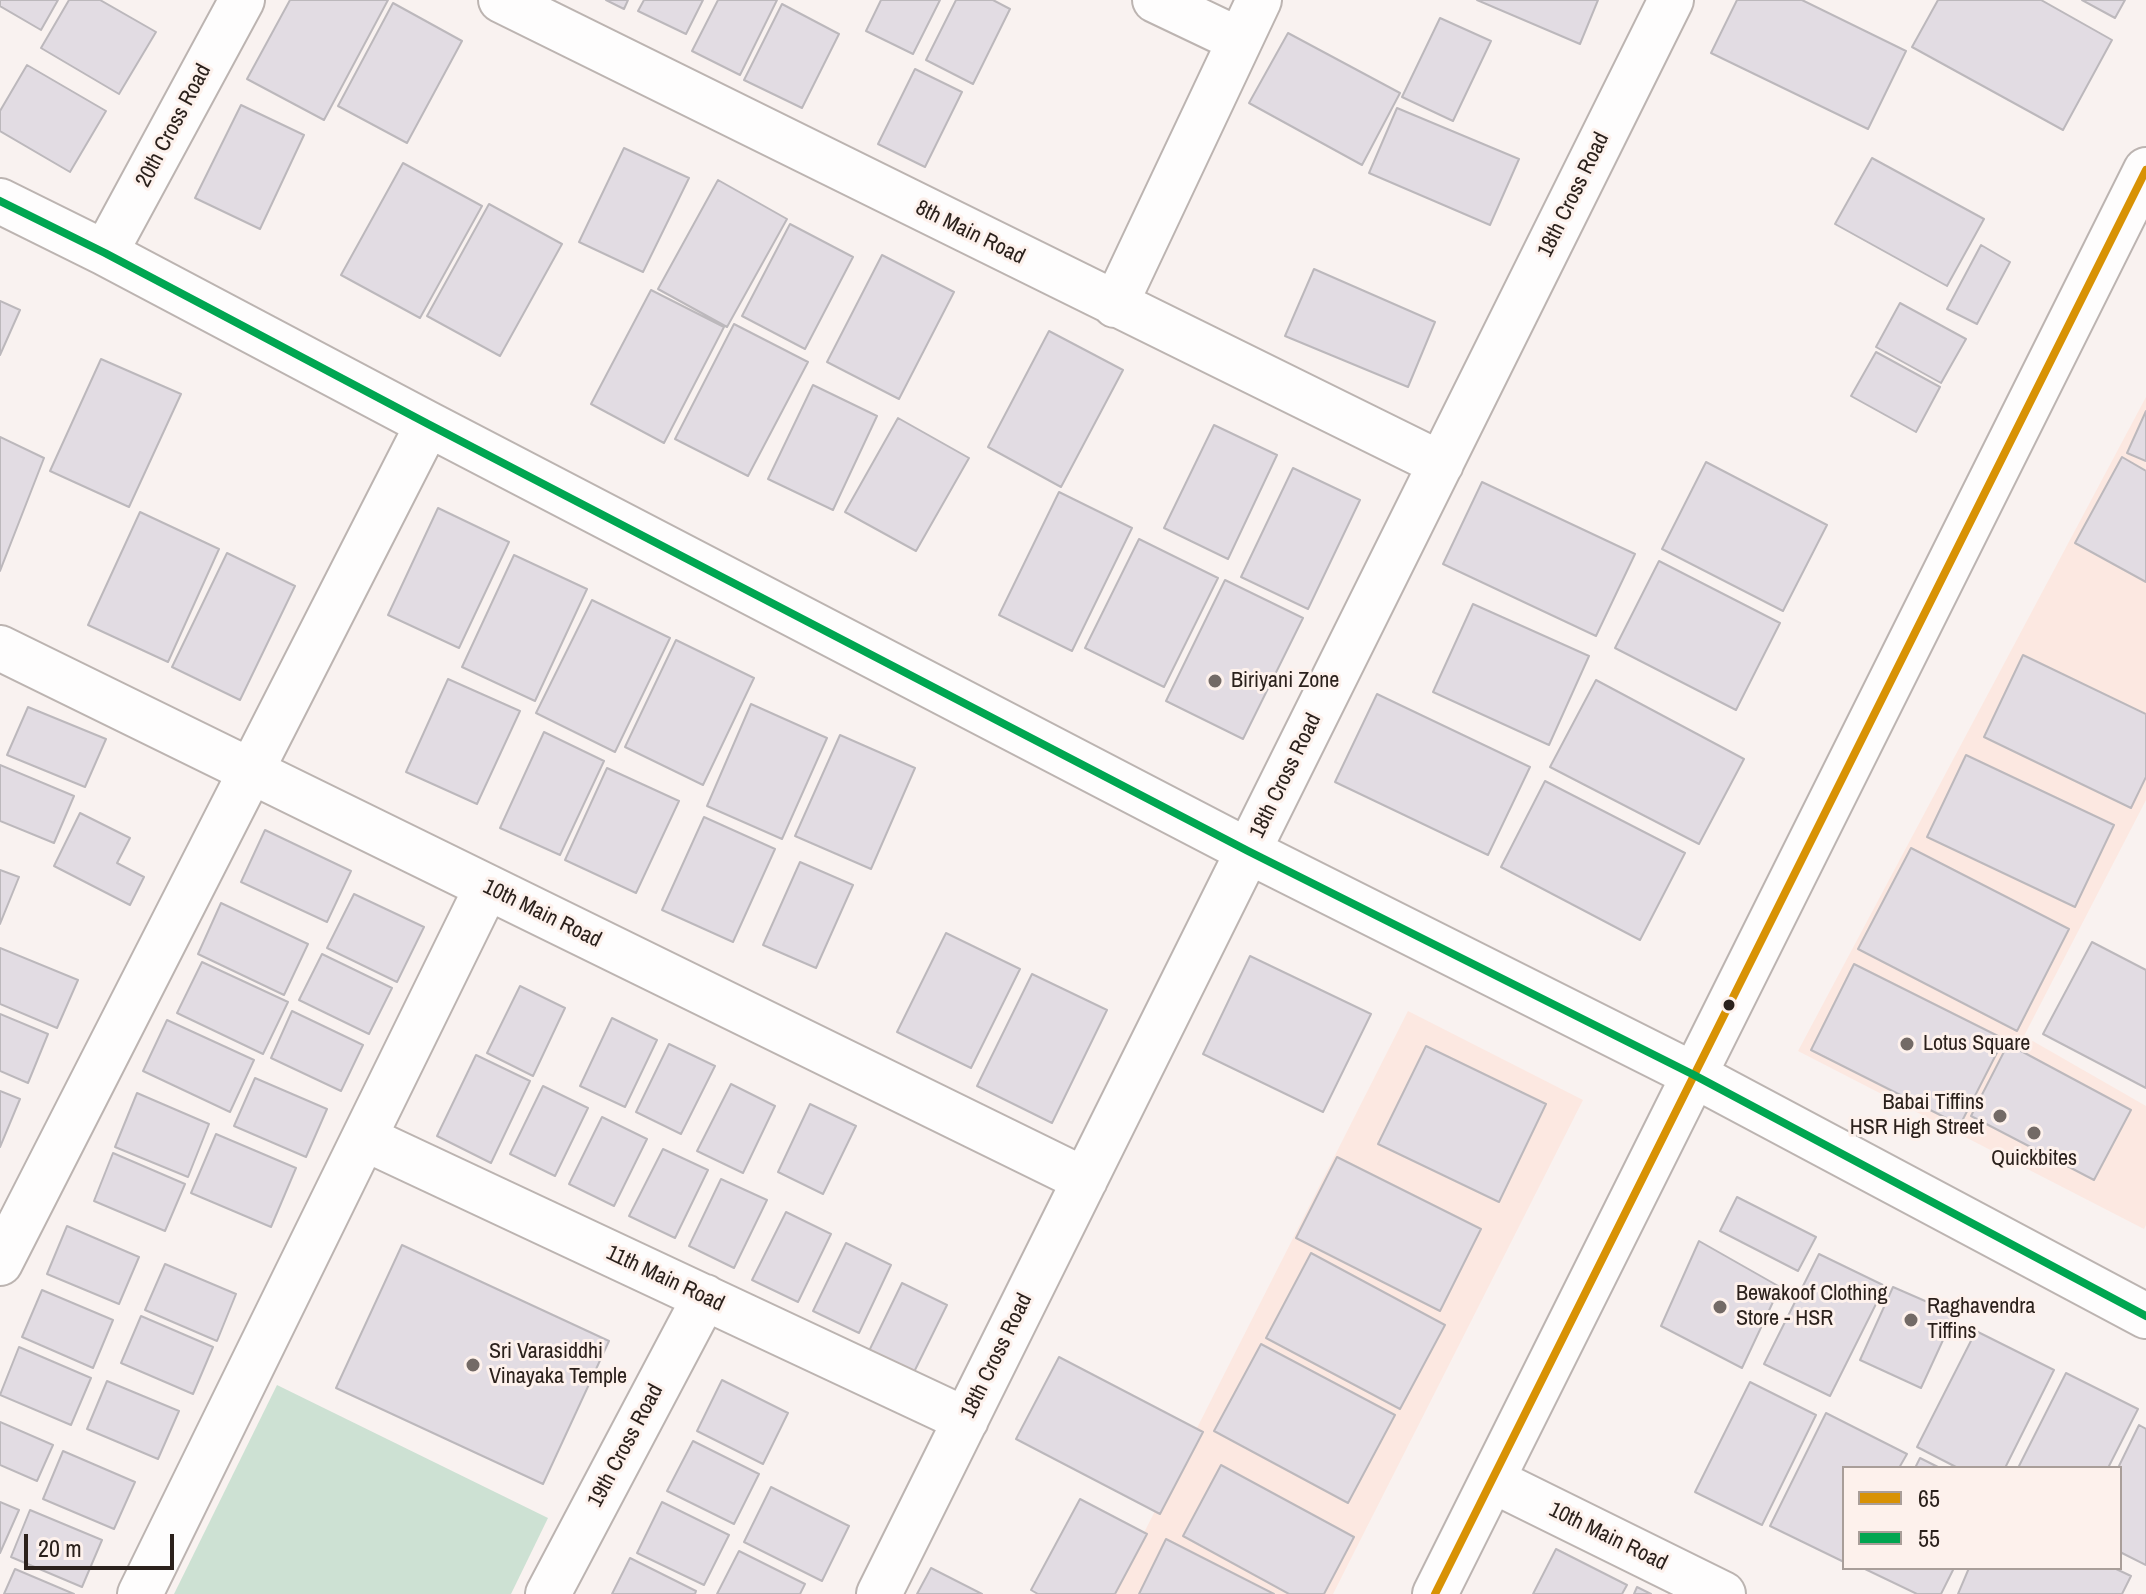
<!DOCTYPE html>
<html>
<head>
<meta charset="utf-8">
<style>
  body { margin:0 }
  #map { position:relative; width:2146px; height:1594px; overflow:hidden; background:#f9f2f0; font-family:"Archivo Narrow",sans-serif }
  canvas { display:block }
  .legend { position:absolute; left:1842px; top:1466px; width:280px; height:104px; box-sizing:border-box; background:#fdf1ec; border:2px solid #a99e99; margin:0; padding:10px 14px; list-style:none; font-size:24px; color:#2b211c }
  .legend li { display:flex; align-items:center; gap:16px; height:40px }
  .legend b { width:40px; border:2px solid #a99e99 }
  .scale { position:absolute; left:24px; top:1534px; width:150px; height:36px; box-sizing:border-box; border:4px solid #2b211c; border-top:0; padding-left:10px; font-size:24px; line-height:28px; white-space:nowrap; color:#2b211c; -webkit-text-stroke:6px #fdf1ec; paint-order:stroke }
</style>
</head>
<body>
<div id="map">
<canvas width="2146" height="1594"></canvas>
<ul class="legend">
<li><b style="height:10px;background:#d89204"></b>65</li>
<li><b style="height:10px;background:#00a651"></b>55</li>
</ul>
<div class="scale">20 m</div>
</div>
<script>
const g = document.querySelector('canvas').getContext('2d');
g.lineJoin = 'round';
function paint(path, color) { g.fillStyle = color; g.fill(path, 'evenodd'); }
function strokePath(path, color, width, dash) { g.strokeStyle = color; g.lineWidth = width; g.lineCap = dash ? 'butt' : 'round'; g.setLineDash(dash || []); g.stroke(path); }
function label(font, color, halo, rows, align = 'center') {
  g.font = font + ' "Archivo Narrow",sans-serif'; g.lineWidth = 6; g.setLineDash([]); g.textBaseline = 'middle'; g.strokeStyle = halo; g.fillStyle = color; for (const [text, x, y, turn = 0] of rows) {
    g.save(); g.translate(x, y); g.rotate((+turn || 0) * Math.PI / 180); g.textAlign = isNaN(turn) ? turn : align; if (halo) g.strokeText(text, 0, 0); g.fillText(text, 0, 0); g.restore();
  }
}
paint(new Path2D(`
  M2146,397V800L2024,1036L2146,1106V1225L2144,1229L1798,1051Z
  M1408,1011L1583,1100L1333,1594H1113Z`), '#fce8e1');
paint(new Path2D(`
  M277,1385L548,1518L511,1594H174Z`), '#cde1d3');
const building = new Path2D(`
  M0,0H58L41,30L0,6Z
  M69,0H100L156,32L119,94L41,48Z
  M290,0H388L324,120L247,79Z
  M606,0H628L624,9Z
  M644,0H703L686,34L638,11Z
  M718,0H777L740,75L692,51Z
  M881,0H940L913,54L866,31Z
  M956,0H993L1010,9L973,84L926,60Z
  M1477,0H1598L1580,44Z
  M1737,0H1802L1906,51L1868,129L1711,53Z
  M1938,0H2041L2112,40L2063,130L1912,47Z
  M2082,0H2125L2115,18Z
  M393,3L462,41L407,143L338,106Z
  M782,4L839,34L802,108L744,80Z
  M1440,18L1491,41L1453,121L1402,97Z
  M1288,33L1400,93L1362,165L1249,103Z
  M27,65L106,111L70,172L0,131V111Z
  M915,69L962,92L925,167L878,144Z
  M241,105L304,135L260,229L195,198Z
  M1397,108L1519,159L1490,225L1369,173Z
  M624,148L689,178L643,272L579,242Z
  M1872,158L1984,219L1947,286L1835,224Z
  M403,163L482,206L420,318L341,275Z
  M718,180L787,219L727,327L658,289Z
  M489,204L562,244L500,356L427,316Z
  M790,224L853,257L805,349L742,316Z
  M1981,245L2010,262L1977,324L1947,309Z
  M882,255L954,292L899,399L827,362Z
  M1314,269L1435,322L1408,387L1285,336Z
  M651,290L724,327L664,443L591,404Z
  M0,301L20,310L0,355Z
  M1900,303L1966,339L1941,383L1876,347Z
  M734,324L808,362L748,476L675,439Z
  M1049,331L1123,370L1061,487L988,447Z
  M1876,352L1940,387L1916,432L1851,396Z
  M101,359L181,394L129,507L50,471Z
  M813,385L877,416L833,510L768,479Z
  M2146,411V461L2127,453Z
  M898,418L969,458L916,551L845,512Z
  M1214,425L1277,455L1228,559L1164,528Z
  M0,437L44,458L0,571Z
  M2122,457L2146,471V582L2075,543Z
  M1706,462L1827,525L1783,611L1662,549Z
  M1293,468L1360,500L1308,609L1241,577Z
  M1482,482L1635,554L1596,636L1443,564Z
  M1059,492L1132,528L1072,651L999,615Z
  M438,508L509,542L459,648L388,615Z
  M140,512L219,549L168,662L88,625Z
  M1139,539L1218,578L1164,687L1085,648Z
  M227,553L295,586L240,700L172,667Z
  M514,555L587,589L535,701L462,667Z
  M1659,561L1780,623L1736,710L1615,648Z
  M1225,580L1303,618L1243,739L1166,701Z
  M592,600L670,638L615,752L536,713Z
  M1473,604L1589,656L1549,745L1433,692Z
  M676,640L754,678L703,785L625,747Z
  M2023,655L2146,714V777L2131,808L1984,737Z
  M448,679L520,711L477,804L406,772Z
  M1596,680L1744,759L1699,844L1550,767Z
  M1377,694L1530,767L1488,855L1335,782Z
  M751,704L827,738L782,839L707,806Z
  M28,707L106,739L85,787L7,755Z
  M544,732L604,761L560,855L500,828Z
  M840,735L915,768L871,869L795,836Z
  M1966,755L2114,825L2075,907L1927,837Z
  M0,765L74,796L54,843L0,821Z
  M607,768L679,801L636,893L565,860Z
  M1545,781L1685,853L1640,940L1501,867Z
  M80,813L130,838L117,863L144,877L130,905L54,866Z
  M704,817L775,849L733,942L662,910Z
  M265,830L351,871L327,922L241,882Z
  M1911,848L2069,929L2017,1031L1858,949Z
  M800,862L853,885L816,968L763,945Z
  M0,870L19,877L0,924Z
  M354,894L424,927L397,982L327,948Z
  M221,903L308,944L284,995L198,954Z
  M946,933L1020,969L971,1068L897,1032Z
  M2092,942L2146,970V1088L2043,1034Z
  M0,948L78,980L57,1028L0,1004Z
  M322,954L392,988L369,1034L299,1000Z
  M1250,956L1371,1014L1323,1112L1203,1054Z
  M202,962L288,1002L263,1054L177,1013Z
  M1854,964L2004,1039L1960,1125L1811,1050Z
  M1032,974L1107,1010L1052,1123L977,1086Z
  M520,986L565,1008L533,1076L487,1053Z
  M292,1011L363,1045L341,1091L271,1058Z
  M0,1014L48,1034L28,1083L0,1071Z
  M612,1018L657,1040L625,1107L580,1086Z
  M167,1020L254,1060L230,1112L143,1071Z
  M669,1044L715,1066L681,1134L636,1112Z
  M2008,1044L2131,1110L2094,1180L1971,1116Z
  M1426,1046L1546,1104L1499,1202L1378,1144Z
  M476,1055L530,1081L491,1163L437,1136Z
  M255,1078L327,1109L306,1157L234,1126Z
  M731,1084L775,1106L743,1173L697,1151Z
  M543,1086L588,1108L555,1176L510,1154Z
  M0,1091L20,1099L0,1147Z
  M137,1093L209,1124L188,1177L115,1147Z
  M810,1104L856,1126L823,1194L778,1172Z
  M602,1117L647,1139L614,1206L569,1184Z
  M216,1134L296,1168L271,1227L191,1193Z
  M663,1149L708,1170L675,1238L629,1216Z
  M113,1153L185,1184L165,1231L94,1201Z
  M1337,1157L1481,1229L1440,1311L1296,1238Z
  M721,1179L767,1200L734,1268L689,1246Z
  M1737,1197L1816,1237L1798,1271L1720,1231Z
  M786,1212L831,1234L798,1302L752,1280Z
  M67,1226L139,1257L119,1304L47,1274Z
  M1699,1241L1780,1287L1742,1368L1661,1326Z
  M846,1243L891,1265L859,1333L813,1311Z
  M402,1245L609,1341L543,1484L336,1388Z
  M1311,1253L1445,1325L1400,1409L1266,1338Z
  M1819,1254L1885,1286L1830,1396L1764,1364Z
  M165,1264L236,1294L217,1341L145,1310Z
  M902,1283L947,1305L914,1372L869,1351Z
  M1893,1287L1955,1314L1921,1388L1860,1360Z
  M42,1290L113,1320L93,1368L22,1337Z
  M141,1316L213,1347L193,1394L121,1363Z
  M1976,1331L2054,1370L2005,1468H1958L1917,1447Z
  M1261,1344L1395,1415L1348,1503L1214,1431Z
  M19,1347L91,1378L71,1425L0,1395Z
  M1059,1357L1203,1432L1160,1514L1016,1439Z
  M2066,1373L2138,1409L2108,1468H2018Z
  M722,1380L788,1413L763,1464L697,1431Z
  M107,1381L179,1411L158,1459L87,1429Z
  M1750,1382L1816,1415L1762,1525L1695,1492Z
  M1826,1413L1907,1454L1899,1468H1844V1562L1770,1526Z
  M0,1422L53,1445L37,1481L0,1465Z
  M2139,1425L2146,1429V1565L2120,1552V1468H2118Z
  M693,1441L759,1474L734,1524L667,1491Z
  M63,1451L135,1482L114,1529L43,1499Z
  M1920,1458L1940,1468H1915Z
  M1221,1465L1354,1537L1324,1594H1289L1183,1536Z
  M771,1487L849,1526L822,1581L744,1542Z
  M1080,1499L1147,1534L1115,1594H1038L1031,1590Z
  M0,1502L19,1510L0,1553Z
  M662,1502L729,1535L704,1585L637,1553Z
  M30,1510L102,1540L82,1587L11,1557Z
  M1166,1539L1274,1594H1139Z
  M1556,1549L1627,1585L1622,1594H1533Z
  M739,1551L805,1584L800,1594H717Z
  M630,1558L696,1591L695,1594H612Z
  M931,1568L982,1594H917Z
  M1954,1568L1941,1594H1917L1865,1569Z
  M1969,1568H2114L2131,1576L2122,1594H1958Z
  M15,1569L74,1594H4Z
  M1637,1587L1651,1594H1634Z`);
paint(building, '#e2dce3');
strokePath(building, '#bcb8bc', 2);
const minor = new Path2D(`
  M501,0L1441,464
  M1155,0L1239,40
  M0,201L105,253L428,424L1248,851L1694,1075L2146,1316
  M105,253L242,0
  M1115,305L1259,0
  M0,648L1085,1180
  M364,1138L966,1420
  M0,1263L428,424
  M1492,1480L1723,1594
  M140,1594L487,887
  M548,1594L705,1297
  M879,1594L1671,0
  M1435,1594L2146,170`);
strokePath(minor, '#bcb4b1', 48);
strokePath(minor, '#fefdfd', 44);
strokePath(new Path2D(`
  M1435,1594L2146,170`), '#d89204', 8);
strokePath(new Path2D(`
  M0,201L105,253L428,424L1248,851L1694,1075L2146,1316`), '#00a651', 8);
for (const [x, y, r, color] of [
  [1215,681,8,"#736a66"],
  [1729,1005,7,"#2b211c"],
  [1907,1044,8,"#736a66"],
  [2000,1116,8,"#736a66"],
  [2034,1133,8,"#736a66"],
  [1720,1307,8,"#736a66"],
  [1911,1320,8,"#736a66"],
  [473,1365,8,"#736a66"]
]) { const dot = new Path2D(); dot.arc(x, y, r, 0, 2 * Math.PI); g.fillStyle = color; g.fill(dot); strokePath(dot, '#fdf1ec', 3); }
label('22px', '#2b211c', '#fdf1ec', [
  ["20th Cross Road",174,126,-62],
  ["18th Cross Road",1574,195,-64],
  ["8th Main Road",970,233,26],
  ["18th Cross Road",1286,776,-64],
  ["10th Main Road",542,914,26],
  ["11th Main Road",665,1279,25],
  ["18th Cross Road",997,1356,-64],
  ["19th Cross Road",626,1446,-62],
  ["10th Main Road",1608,1537,26]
]);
label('22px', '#2b211c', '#fdf1ec', [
  ["Biriyani Zone",1231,681],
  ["Lotus Square",1923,1044],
  ["Babai Tiffins",1984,1103,"right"],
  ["HSR High Street",1984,1128,"right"],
  ["Quickbites",2034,1159,"center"],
  ["Bewakoof Clothing",1736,1294],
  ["Store - HSR",1736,1319],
  ["Raghavendra",1927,1307],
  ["Tiffins",1927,1332],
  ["Sri Varasiddhi",489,1352],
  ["Vinayaka Temple",489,1377]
], 'left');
</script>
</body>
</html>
